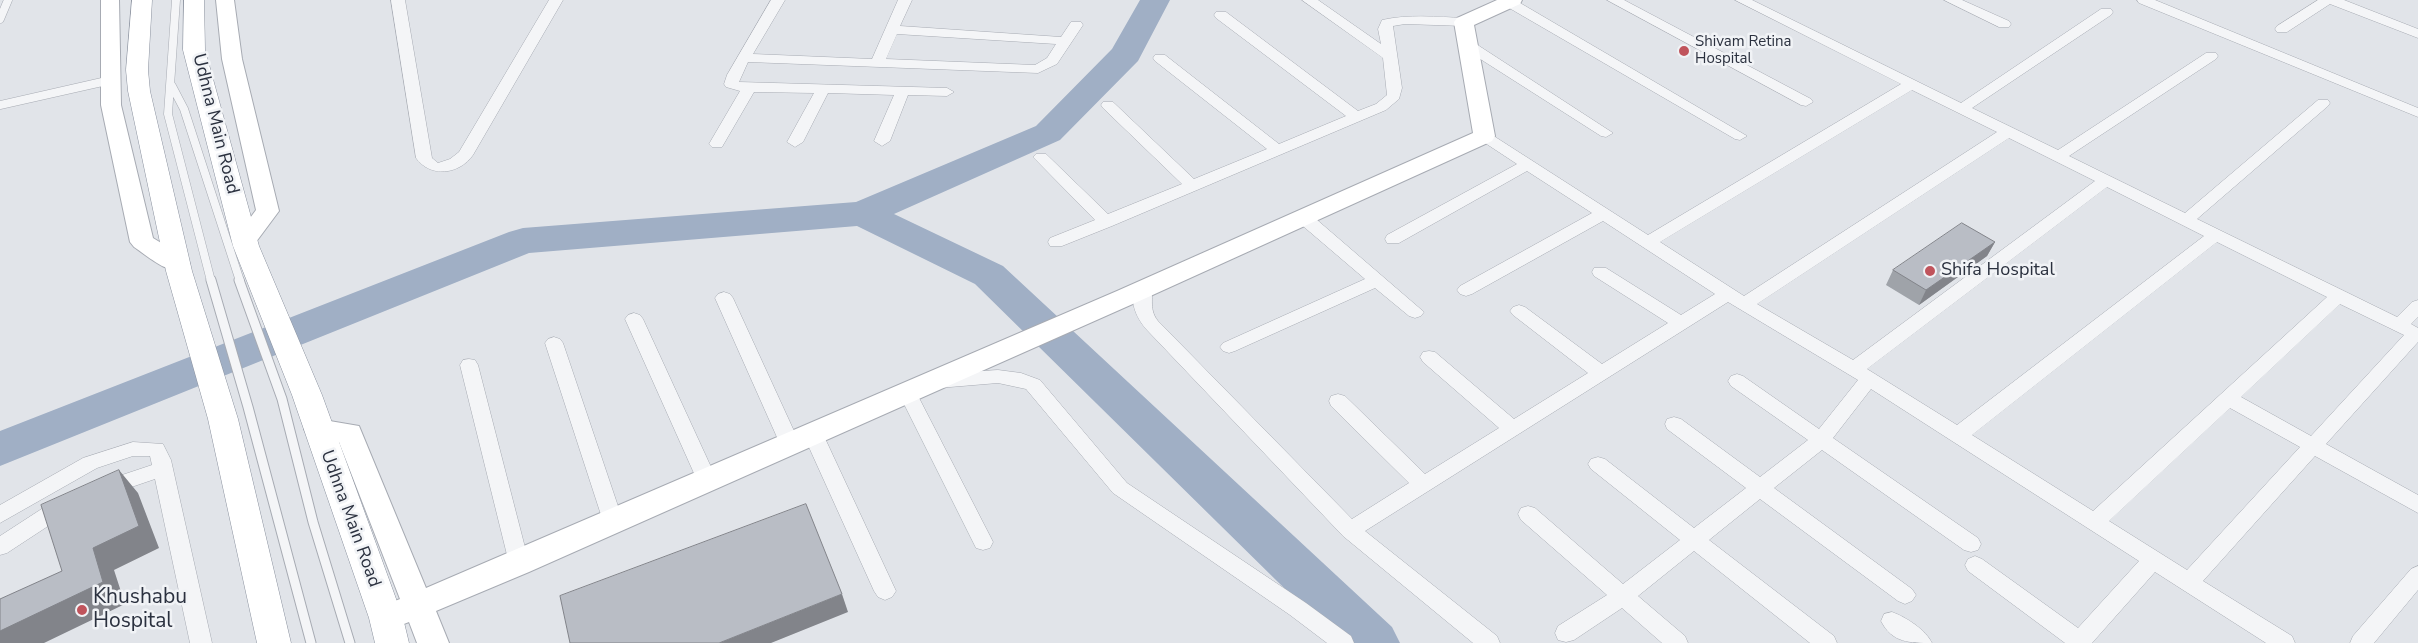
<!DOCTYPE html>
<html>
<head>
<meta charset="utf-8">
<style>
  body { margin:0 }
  canvas { display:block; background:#e1e4e9 }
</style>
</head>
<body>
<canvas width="2418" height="643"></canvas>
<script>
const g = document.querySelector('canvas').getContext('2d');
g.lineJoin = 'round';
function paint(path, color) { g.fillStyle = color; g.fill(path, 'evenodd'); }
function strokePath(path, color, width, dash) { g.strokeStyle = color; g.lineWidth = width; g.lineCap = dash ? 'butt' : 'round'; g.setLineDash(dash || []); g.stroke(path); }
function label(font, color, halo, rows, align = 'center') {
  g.font = font + ' "Nunito Sans",sans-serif'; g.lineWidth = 5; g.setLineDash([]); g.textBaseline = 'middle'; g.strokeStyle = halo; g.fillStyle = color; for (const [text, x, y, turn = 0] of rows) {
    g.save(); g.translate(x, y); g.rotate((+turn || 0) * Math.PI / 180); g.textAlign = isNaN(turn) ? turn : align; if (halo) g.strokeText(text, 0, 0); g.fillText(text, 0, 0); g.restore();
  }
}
paint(new Path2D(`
  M1140,0H1170L1138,61L1060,140L894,214L1003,266L1392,627L1400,643H1340L975,284L857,226L529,253L0,466V431L509,232L523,228L856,202L1036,126L1112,49Z`), '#a0afc5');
const laneFar1 = new Path2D(`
  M176,0L168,114L211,281
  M0,19L8,0
  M172,86L184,109L240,281
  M0,105L111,80`);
const lane = new Path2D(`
  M211,280L248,407L311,643
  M239,280L282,399L313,522L350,643`);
const street = new Path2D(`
  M391,0H405L432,158L438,163L450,159L459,152L549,0H563L473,155C459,175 430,178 416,158Z
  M771,0H785L753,54L872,59L898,0H912L900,26L1061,37L1071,22H1081L1083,25L1057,64L1038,73L748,62L739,82L947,88L954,92L947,96L908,95L890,141L882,146L874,141L894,95L828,93L803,142L795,147L787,142L814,93L754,92L722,147H712L709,144L740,91L726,87L724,84L727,75ZM897,34L1056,44L1047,58L1035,65L886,59Z
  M1302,0H1318L1381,44L1378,29L1382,20C1409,14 1437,17 1464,18L1471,22L1464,26L1405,24L1393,26L1402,88L1399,99L1386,110L1112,226L1062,246H1050L1048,242L1050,238L1095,220L1036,160L1033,157L1036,154H1046L1108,214L1182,184L1103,108L1101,105L1103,102H1113L1194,179L1267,149L1155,61L1153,58L1155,55H1165L1279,144L1346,116L1216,18L1214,15L1216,12H1226L1358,111L1376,104L1387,95L1383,58Z
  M1504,0H1515L1747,136L1740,140L1735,139L1504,5Z
  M1607,0H1624L1811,99L1813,102L1806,106L1801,105Z
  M1735,0H1752L1961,103L2101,9H2111L2113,12L2111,15L1972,108L2058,150L2206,53H2216L2218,56L2216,59L2069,156L2185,213L2318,100H2328L2330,103L2328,106L2197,219L2397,317L2412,302L2418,300V317L2411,324L2418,328V342L2326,444L2418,495V513L2315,456L2203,581L2292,636L2295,643H2266L2155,572L2092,643H2065L1968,571L1965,565L1968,559L1975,556L1982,559L2078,628L2139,561L1871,389L1833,438L1978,538L1981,544L1978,550L1971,552L1964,550L1822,450L1774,488L1912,589L1916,595L1912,601L1905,604L1898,601L1760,499L1709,540L1834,636L1837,643H1810L1694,551L1638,596L1685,636L1688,643H1662L1622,608L1574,640L1566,642L1558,640L1555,633L1558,626L1607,595L1521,520L1518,514L1521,508L1528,506L1535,508L1623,584L1680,540L1591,469L1588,464L1591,459L1598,457L1605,459L1694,528L1746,488L1667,429L1665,424L1667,419L1674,417L1681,419L1760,477L1808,440L1731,386L1728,381L1731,376L1737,374L1743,376L1819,429L1858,380L1728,302L1365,531L1497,636L1500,643H1473L1343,536L1146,329C1136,317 1128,300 1137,285H1149C1156,296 1147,307 1158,321L1352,519L1409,483L1331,406L1329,401L1331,396L1338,394L1345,396L1425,474L1499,428L1423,362L1420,357L1423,352L1429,351L1435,352L1514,419L1588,373L1513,315L1510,311L1513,307L1519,305L1525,307L1602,364L1668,323L1594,276L1592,272L1594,268H1606L1681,315L1715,294L1603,221L1472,294L1466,296L1460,294L1457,290L1460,286L1592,213L1527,171L1399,243H1387L1385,239L1387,235L1517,164L1479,139L1477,136L1479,133H1489L1648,235L1901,84ZM1912,90L1997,132L1744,296L1660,242ZM2009,138L2095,181L1853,360L1757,304ZM2107,187L2204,236L1957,425L1867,369ZM2217,242L2327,297L2093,511L1972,435ZM2340,304L2404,335L2311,436L2241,397ZM2230,408L2300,447L2187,570L2109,521Z
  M1944,0H1962L2009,21L2011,24L2009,27H1999Z
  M2137,0H2155L2418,108V117L2139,3Z
  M2318,0H2344L2418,29V38L2330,4L2287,32H2277L2275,29L2277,26Z
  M1468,41L1473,42L1613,133L1606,137L1601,136L1463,48L1461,45L1463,42Z
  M1303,212L1309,213L1424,312L1421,316L1415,318L1409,316L1375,288L1235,351L1229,353L1223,351L1220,347L1223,343L1365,279L1297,221L1295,217L1297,213Z
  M724,292L730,294L733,298L800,444L797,449L790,451L783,449L780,444L715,298L718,294Z
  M634,313L640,315L643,319L717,480L714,485L707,488L700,485L697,480L625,319L628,315Z
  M554,337L560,339L563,343L623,521L620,527L613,529L606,527L603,521L545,343L548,339Z
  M469,359L475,360L478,365L529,563L526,569L519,572L512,569L509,563L460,365L463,360Z
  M998,370L1021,373L1040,380L1127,483L1306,603L1351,636L1354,643H1327L1290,615L1113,493L1026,389L998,383L938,388L932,386L929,381L932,376L938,374Z
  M907,385L914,387L916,392L990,536L993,542L990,548L983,550L976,548L898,392L900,387Z
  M813,427L820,429L823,434L896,591L892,597L885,600L878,597L874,591L803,434L806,429Z
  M133,442L163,444L171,460L212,643H190L155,479L105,496L98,493L95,488L98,483L152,465L150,456H133L97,468L0,523V505L83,458Z
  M64,497L71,499L74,505L71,511L7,553L0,555V536L57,499Z
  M2418,566V590L2374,643H2350L2353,636L2411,569Z
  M1892,612C1906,617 1926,630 1932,643C1910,643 1892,643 1881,621L1884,614Z`);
const secondary = new Path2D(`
  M101,0H119L121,105L153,238L186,258L190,264L186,270C168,275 149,257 134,247L130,242L101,105Z
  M216,0H234L242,59L279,211L253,246L245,249L237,246L233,241L256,210L222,59Z
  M1497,0H1522L1520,4L1474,25L1495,136L1492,141L1135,303L529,572L436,611L449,643H417L409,622L386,631L375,627L371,618L375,609L400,599L339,442L308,436L304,429L308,422L318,419L359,426L426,588L1117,291L1473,133L1454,22L1457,18Z`);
const highway = new Path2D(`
  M132,0H152L148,70L150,91L192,271L238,419L291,643H257L208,419L166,271L128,91L126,70Z
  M184,0H204L205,50L259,246L322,395L403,618L409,643H375L369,618L292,395L233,246L183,50Z`);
strokePath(laneFar1, '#a7abb3', 9);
strokePath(lane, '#a7abb3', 11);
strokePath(street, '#a7abb3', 1);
strokePath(secondary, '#a7abb3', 2);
strokePath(highway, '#8a919e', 1);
strokePath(laneFar1, '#f4f5f7', 8);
strokePath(lane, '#f4f5f7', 9);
paint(street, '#f4f5f7');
paint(secondary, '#fff');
paint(highway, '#fff');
paint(new Path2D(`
  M1995,242L1987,256L1919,305L1886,285L1893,270Z`), '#9fa3a9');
paint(new Path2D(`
  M1995,242L1987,256L1919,305L1926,290Z
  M119,470L138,493L159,548L114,570L125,604L44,643H0V631L93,548Z
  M842,594L848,612L771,643H719Z`), '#82848a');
const building = new Path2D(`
  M1962,223L1995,242L1926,290L1893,270Z
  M119,470L139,526L93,548L103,582L0,631V599L62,571L41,505Z
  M806,504L842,594L719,643H570L560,596Z`);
paint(building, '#b9bdc5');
strokePath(building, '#82848a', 1);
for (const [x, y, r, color] of [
  [1684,51,6,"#c0545c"],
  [1930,271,6,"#c0545c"],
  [82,610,6,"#c0545c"]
]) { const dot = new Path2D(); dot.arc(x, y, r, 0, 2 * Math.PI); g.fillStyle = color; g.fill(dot); strokePath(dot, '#f1f3f6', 2); }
label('15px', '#2b313f', '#f1f3f6', [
  ["Shivam Retina",1695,42],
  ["Hospital",1695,59]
], 'left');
label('18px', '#2b313f', '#f1f3f6', [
  ["Udhna Main Road",215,124,76],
  ["Udhna Main Road",350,519,70]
]);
label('18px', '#2b313f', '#f1f3f6', [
  ["Shifa Hospital",1941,271]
], 'left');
label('21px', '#2b313f', '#f1f3f6', [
  ["Khushabu",93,598],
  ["Hospital",93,622]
], 'left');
</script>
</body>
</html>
